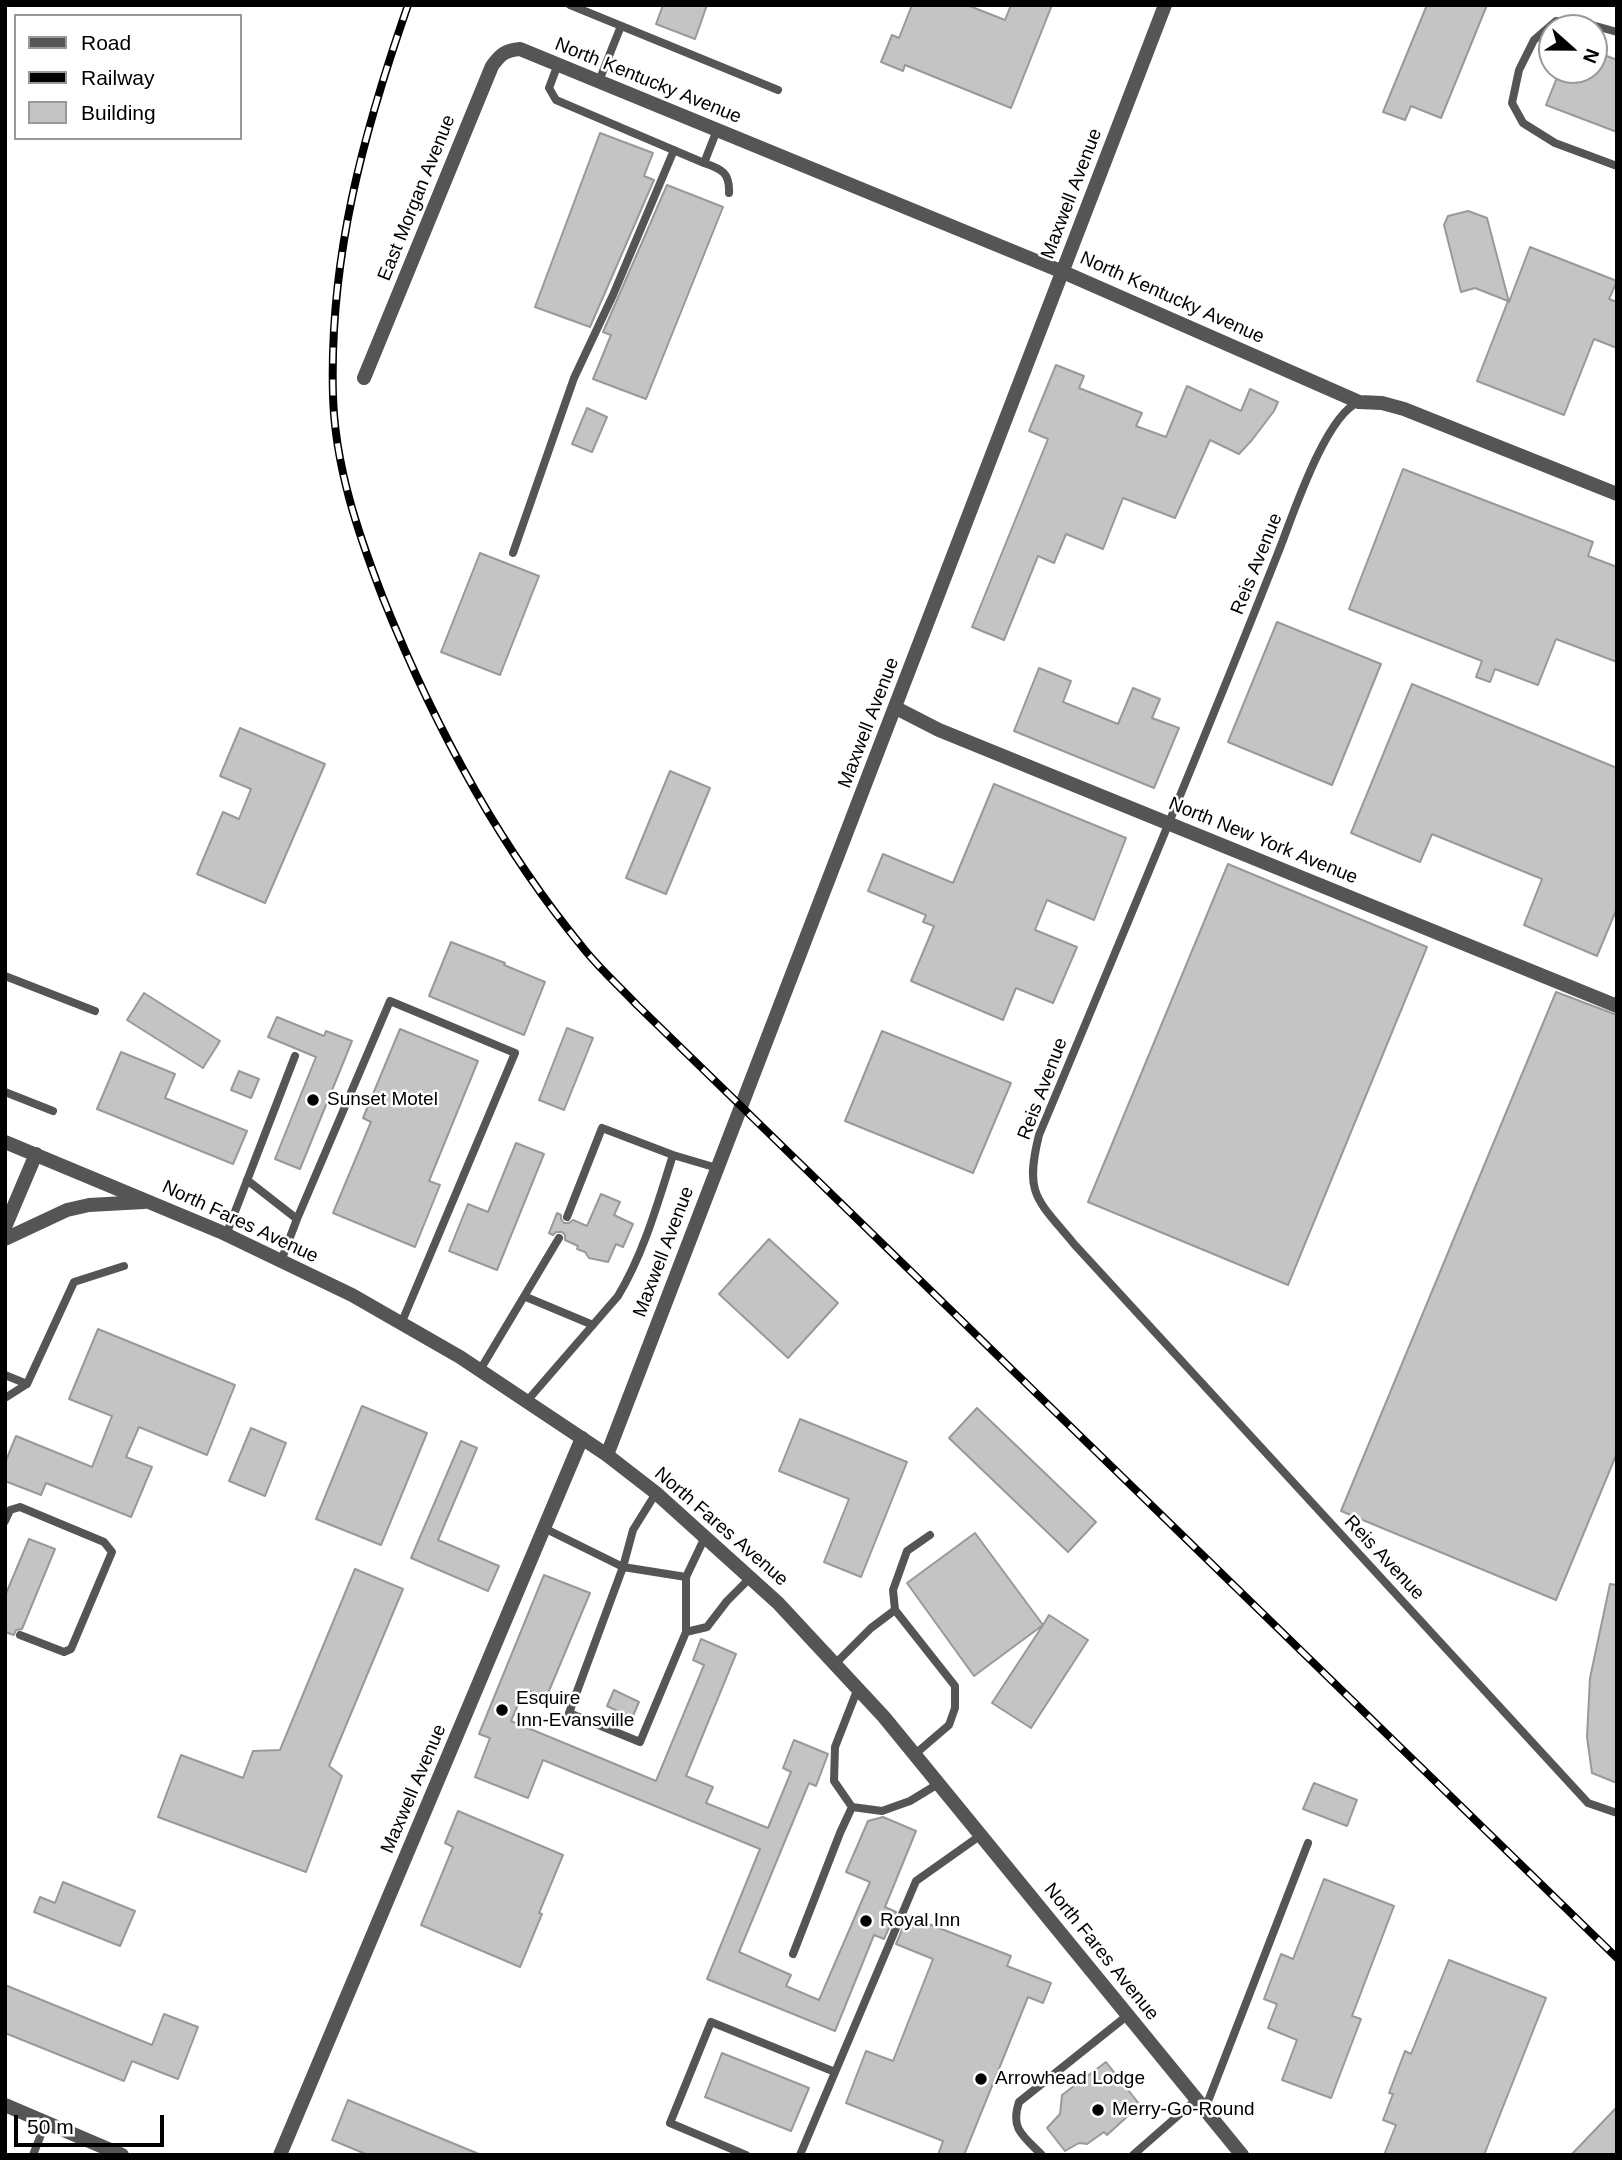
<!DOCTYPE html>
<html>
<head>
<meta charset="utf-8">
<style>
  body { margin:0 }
  #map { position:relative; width:1622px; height:2160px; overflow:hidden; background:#fff; font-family:Arial,sans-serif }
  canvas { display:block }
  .frame { position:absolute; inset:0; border:7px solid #000; pointer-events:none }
  .legend { position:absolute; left:14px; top:14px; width:228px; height:126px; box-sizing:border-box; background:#fff; border:2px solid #999; margin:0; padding:9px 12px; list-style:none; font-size:21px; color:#000 }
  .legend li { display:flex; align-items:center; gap:14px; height:35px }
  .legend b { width:35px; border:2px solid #999 }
  .north { position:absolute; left:1538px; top:14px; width:70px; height:70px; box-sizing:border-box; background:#fff; border:2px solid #999; border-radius:50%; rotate:111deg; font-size:19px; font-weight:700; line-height:28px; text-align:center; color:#000 }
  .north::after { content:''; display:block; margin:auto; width:24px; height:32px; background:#000; clip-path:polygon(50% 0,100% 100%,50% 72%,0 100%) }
  .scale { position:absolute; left:14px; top:2115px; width:150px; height:32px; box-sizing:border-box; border:4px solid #000; border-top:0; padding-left:9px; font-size:21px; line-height:24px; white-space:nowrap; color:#000; -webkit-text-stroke:5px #fff; paint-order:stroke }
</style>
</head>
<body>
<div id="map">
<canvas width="1622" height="2160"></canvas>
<div class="frame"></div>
<ul class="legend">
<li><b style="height:9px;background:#555"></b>Road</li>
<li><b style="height:9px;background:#000"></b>Railway</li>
<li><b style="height:19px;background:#c4c4c4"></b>Building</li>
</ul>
<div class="north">N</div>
<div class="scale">50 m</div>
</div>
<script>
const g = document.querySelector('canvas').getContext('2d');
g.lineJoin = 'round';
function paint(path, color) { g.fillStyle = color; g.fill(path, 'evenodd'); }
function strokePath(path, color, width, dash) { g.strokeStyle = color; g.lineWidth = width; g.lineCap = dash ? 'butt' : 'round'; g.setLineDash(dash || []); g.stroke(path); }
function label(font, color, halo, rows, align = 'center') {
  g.font = font + ' Arial,sans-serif'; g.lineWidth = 5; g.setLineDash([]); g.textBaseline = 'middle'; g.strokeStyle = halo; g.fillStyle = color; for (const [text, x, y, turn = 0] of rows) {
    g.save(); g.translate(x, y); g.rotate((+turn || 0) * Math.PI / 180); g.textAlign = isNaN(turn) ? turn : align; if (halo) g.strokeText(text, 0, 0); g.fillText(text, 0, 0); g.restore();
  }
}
const building = new Path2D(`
  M663,5H707L695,39L656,24Z
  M912,5H967L1005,20L1011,5H1052L1011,108L905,65L903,71L881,62L892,35L899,38Z
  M1427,5H1487L1441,118L1411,106L1405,120L1383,112Z
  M1594,51L1617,60V132L1546,105L1560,70H1594Z
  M600,133L653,153L644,176L654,180L590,327L535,307Z
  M667,185L723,207L646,399L593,379L611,335L603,332Z
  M1468,211L1487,218L1509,302L1530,247L1617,281L1609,299L1617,302V348L1594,339L1564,415L1477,381L1508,301L1475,288L1461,292L1444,225L1448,216Z
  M1056,365L1084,376L1079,388L1142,413L1136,426L1166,437L1187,386L1241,411L1250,389L1278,402L1274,411L1252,440L1239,454L1210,440L1175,518L1123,498L1103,549L1066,534L1054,563L1038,556L1004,640L972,627L1048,439L1029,431Z
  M587,408L607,417L592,452L572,444Z
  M1403,469L1593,542L1588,556L1617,567V662L1556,639L1538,685L1495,669L1490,682L1476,677L1482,661L1349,609Z
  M480,553L539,576L500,675L441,652Z
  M1277,622L1381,664L1332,785L1228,742Z
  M1039,668L1071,681L1063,702L1118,724L1133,688L1160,699L1152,718L1179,728L1154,788L1014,731Z
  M1412,684L1617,768V908L1597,956L1524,925L1542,879L1432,834L1420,862L1351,833Z
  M240,728L325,764L265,903L197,874L223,812L239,819L251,789L220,776Z
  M670,771L710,788L666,894L626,878Z
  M994,784L1126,838L1094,920L1047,900L1035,930L1077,947L1053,1003L1016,988L1003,1020L911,981L934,926L923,922L926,915L868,891L883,854L953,883Z
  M1228,864L1427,947L1288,1285L1088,1202Z
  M451,942L505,963L504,965L545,982L524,1035L429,996Z
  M1556,992L1617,1015V1453L1556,1600L1341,1511Z
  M144,993L220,1041L203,1068L127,1020Z
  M277,1017L324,1036L326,1031L352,1041L300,1169L275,1159L316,1057L268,1037Z
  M567,1028L593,1038L564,1110L539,1100Z
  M400,1029L478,1061L429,1181L440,1185L415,1247L333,1213L371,1122L363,1118Z
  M882,1031L1011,1083L973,1173L845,1121Z
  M121,1052L175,1074L165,1098L247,1131L233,1164L97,1109Z
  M239,1071L259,1079L251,1098L231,1090Z
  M516,1143L544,1154L497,1270L449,1251L468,1204L488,1212Z
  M601,1194L620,1202L614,1215L633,1224L623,1247L616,1244L608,1262L589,1258L585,1252L577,1249L578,1246L565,1240V1235L562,1232H556L553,1235L549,1233L557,1213L561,1215V1219L564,1223H569L573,1220L587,1226Z
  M769,1239L838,1303L788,1358L719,1294Z
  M98,1329L235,1385L207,1455L139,1427L126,1457L152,1467L131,1517L46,1483L41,1495L5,1481V1463L16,1436L92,1467L112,1416L69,1399Z
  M362,1406L427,1433L381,1545L316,1519Z
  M977,1408L1096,1522L1068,1552L949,1438Z
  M800,1419L907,1462L861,1577L824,1562L849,1499L779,1471Z
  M251,1428L286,1443L265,1496L229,1481Z
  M461,1441L477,1448L438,1540L499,1566L488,1591L411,1558Z
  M975,1533L1043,1625L1049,1615L1088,1640L1031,1728L992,1703L1043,1625L974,1676L907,1583Z
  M29,1539L55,1549L22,1629L16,1630L14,1635L5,1632V1596Z
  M355,1569L403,1589L329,1766L342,1776L306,1872L158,1817L181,1755L243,1778L253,1751L280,1750Z
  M544,1575L590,1593L546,1698L525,1689L511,1721L656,1781L704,1665L693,1660L701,1639L736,1654L686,1776L713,1787L706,1803L768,1828L791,1772L783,1768L794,1740L828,1754L816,1786L809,1783L739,1952L791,1975L786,1986L819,2000L870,1882L846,1872L868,1821L883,1817L916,1831L885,1907L896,1912L884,1939L874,1935L835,2031L707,1979L760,1849L543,1760L528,1798L475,1777L490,1738L479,1734Z
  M1610,1584L1617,1585V1783L1592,1773L1587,1737L1590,1678Z
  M614,1690L639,1702L632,1718L607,1706Z
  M1314,1783L1357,1800L1347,1826L1303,1809Z
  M458,1811L563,1855L539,1913L542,1914L520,1967L421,1925L453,1847L445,1843Z
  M1324,1879L1394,1906L1352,2016L1361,2019L1331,2098L1282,2080L1297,2040L1268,2028L1277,2004L1264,1999L1281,1954L1293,1959Z
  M63,1882L135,1911L120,1946L34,1912L40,1897L55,1903Z
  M908,1916L1011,1956L1007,1966L1051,1983L1043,2003L1028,1997L964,2155H938L943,2141L846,2103L866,2051L893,2061L933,1959L896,1944Z
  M1449,1960L1546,1998L1484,2155H1384L1396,2125L1383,2120L1393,2094L1389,2093L1405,2051L1411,2054Z
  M5,1985L152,2045L164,2014L198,2027L178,2079L132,2061L124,2081L5,2033Z
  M722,2053L809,2088L791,2131L705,2097Z
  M1106,2062L1140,2105L1107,2135L1104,2132L1087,2144L1079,2143L1065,2151L1047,2128L1060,2114L1062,2095Z
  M348,2100L479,2154V2155H368L332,2140Z
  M1617,2107V2155H1571Z`);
paint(building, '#c4c4c4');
strokePath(building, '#999', 2);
strokePath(new Path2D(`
  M570,5L778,90
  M1617,32L1578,21H1556L1534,40L1519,70L1512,103L1523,123L1555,143L1617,166
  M558,64L549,88L556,100L704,163L717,130
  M599,81L621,26
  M704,163C722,169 730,173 729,193
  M1359,402C1325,415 1292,518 1278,553C1201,748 1120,942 1039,1135C1024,1195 1037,1199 1074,1244L1588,1803L1617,1813
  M513,553L574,378L613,295L674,150
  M5,976L95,1011
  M5,1092L53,1111
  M673,1155L717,1168
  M247,1180L297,1219L281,1261
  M297,1219L390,1001L515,1053L401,1324
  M226,1235L295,1056
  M526,1297L593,1325
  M480,1370L559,1238
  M5,1375L27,1384L74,1282L124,1266
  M5,1398L27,1384
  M527,1401L618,1296C644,1253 658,1202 673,1155L602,1128L567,1217
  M656,1493L633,1530L623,1567L686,1577
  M5,1521L10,1510L20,1507L104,1542L112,1552L71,1649L64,1652L20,1635
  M544,1528L623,1567L569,1713L640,1742L686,1632V1577L705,1537
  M686,1632L707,1627L727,1601L750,1578
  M836,1663L871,1628L895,1610
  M858,1688L835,1747L834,1781L852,1807L882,1811L910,1801L938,1784
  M914,1755L949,1725L955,1708V1686L895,1610L893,1590L907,1551L930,1535
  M793,1954L840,1833L852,1807
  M1205,2109L1308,1843
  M33,2155L46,2122
  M746,2155L670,2123L711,2022L835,2072
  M800,2155L916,1881L981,1835
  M1042,2155C1023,2136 1010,2129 1019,2102L1128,2015
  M1133,2155L1197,2099`), '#555', 8);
strokePath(new Path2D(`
  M364,378L492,66C500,55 505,50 520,49L1063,272L1359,402L1382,403L1404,409L1617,494
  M896,708L939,730L1617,1006
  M607,1455L1165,5
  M5,2105L122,2155
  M280,2155L582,1438`), '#555', 14);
strokePath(new Path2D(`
  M5,1142L221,1232L352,1295L460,1357L607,1455L656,1493L778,1603L884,1717L1242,2155
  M5,1227L36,1154
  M5,1239L67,1210L89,1205L144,1202`), '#555', 14);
const rail = new Path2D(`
  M408,5C363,134 329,258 333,396C335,466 358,533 383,598C433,723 498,845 584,949C600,969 619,986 637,1005L1617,1958`);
strokePath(rail, '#000', 8);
strokePath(rail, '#fff', 5, [16]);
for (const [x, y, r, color] of [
  [313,1100,7,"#000"],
  [502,1710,7,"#000"],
  [866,1921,7,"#000"],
  [981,2079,7,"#000"],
  [1098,2110,7,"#000"]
]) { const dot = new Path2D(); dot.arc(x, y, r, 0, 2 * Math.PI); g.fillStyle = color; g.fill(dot); strokePath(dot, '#fff', 2.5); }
label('19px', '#000', '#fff', [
  ["North Kentucky Avenue",648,81,22],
  ["Maxwell Avenue",1072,194,-69],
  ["East Morgan Avenue",417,198,-68],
  ["North Kentucky Avenue",1172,298,24],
  ["Reis Avenue",1257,564,-68],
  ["Maxwell Avenue",869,723,-69],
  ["North New York Avenue",1263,841,22],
  ["Reis Avenue",1043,1089,-69],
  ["North Fares Avenue",240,1222,25],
  ["Maxwell Avenue",664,1252,-69],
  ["North Fares Avenue",721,1527,41],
  ["Reis Avenue",1384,1558,47],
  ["Maxwell Avenue",414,1789,-67],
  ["North Fares Avenue",1101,1952,51]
]);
label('19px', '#000', '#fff', [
  ["Sunset Motel",327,1100],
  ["Esquire",516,1699],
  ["Inn-Evansville",516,1721],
  ["Royal Inn",880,1921],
  ["Arrowhead Lodge",995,2079],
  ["Merry-Go-Round",1112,2110]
], 'left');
</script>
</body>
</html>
